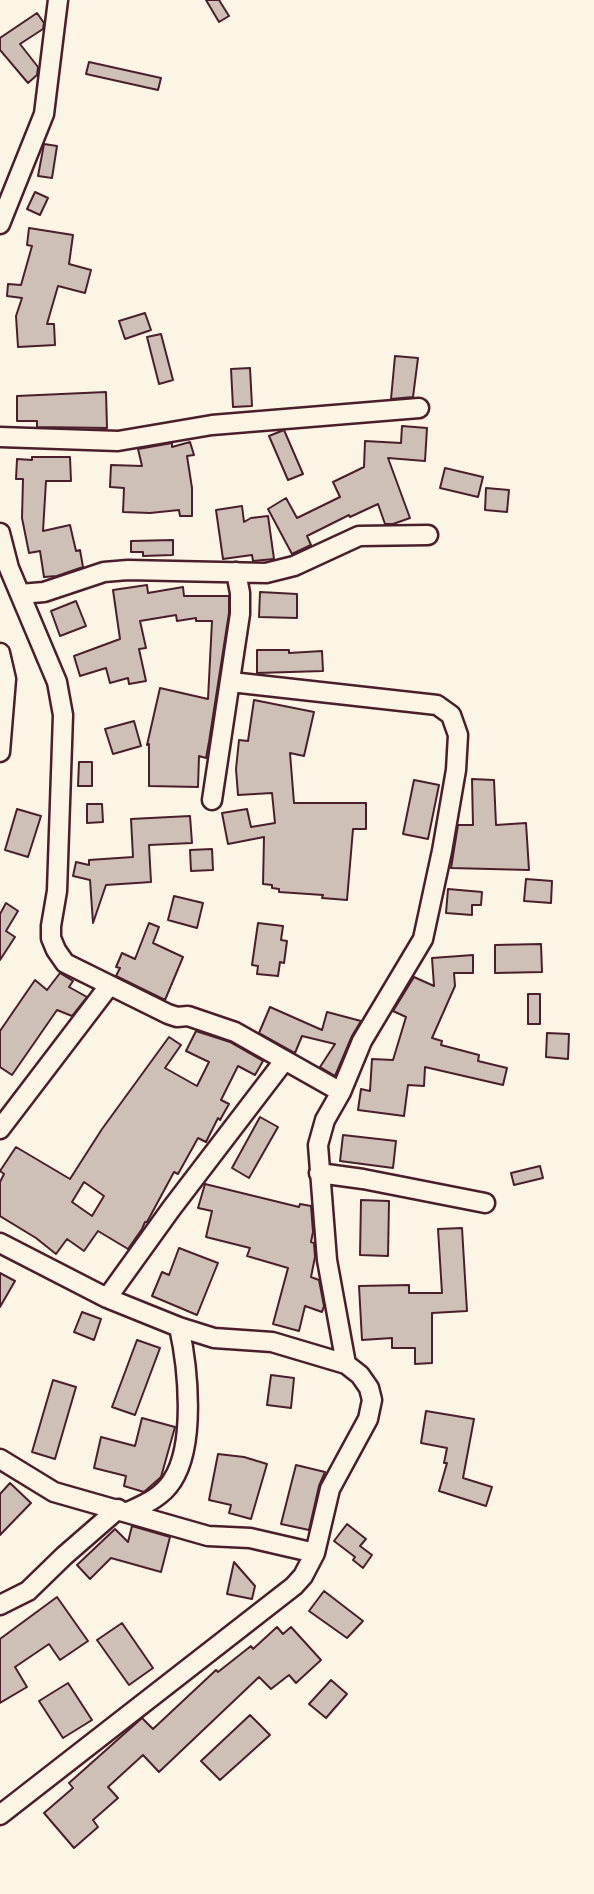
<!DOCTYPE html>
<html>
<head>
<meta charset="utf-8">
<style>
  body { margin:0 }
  canvas { display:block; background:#fcf5e5 }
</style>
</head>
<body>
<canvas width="594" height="1894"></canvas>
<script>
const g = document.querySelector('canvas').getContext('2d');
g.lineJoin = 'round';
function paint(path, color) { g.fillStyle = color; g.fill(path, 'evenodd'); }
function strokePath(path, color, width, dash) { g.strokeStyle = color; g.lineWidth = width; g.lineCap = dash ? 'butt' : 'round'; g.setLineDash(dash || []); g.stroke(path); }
const building = new Path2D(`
  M206,0H219L229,16L219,22Z
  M37,13L44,23L43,29L20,44L38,67L37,75L28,83L0,50V38Z
  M89,62L161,78L158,90L86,74Z
  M44,144L57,146L52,178L38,176Z
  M35,192L48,198L40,215L27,209Z
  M29,228L73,235L69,264L91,270L85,293L58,286L47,324H54L55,345L18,347L16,316L22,298L7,296L8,284L21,285L32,246L27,245Z
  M145,313L151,330L125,339L119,321Z
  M161,334L173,380L159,384L147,337Z
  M395,356L418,358L413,397L391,399Z
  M250,368L252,406L233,407L231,369Z
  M106,392L107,428L37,427V421H17V396Z
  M402,426L427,428L425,461L388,458L410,518L393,524H385L378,504L350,517L349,515L307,536L311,545L292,554L268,509L286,498L297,518L340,497L333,482L364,467L365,441L401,443Z
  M284,430L303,474L288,480L269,436Z
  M190,442L194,455L187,456L192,488V516H180L179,510L150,513L123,512L124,488L110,487L111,465L142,466L138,449L172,443V447Z
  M32,457H70L71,481H46L43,531L70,525L76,551L80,550L83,567L57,576L44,577L40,551L29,553L22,518L23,479H16L17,459L32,460Z
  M445,468L483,477L478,497L440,488Z
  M486,488L509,490L507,512L485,510Z
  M242,506L244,522L251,518L268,516L274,559L253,561L252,555L223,559L216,510Z
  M173,540V555L143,556V552H131V541Z
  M147,585L148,593L183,587L184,596H229V613L209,742L206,758L199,756L198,787L149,786V744L147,745L160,688L208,699L212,621H196V618L177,621L176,615L140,621L146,648L139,649L146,681L129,684L128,678L110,683L106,668L80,676L74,656L120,639L113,590Z
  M260,592L297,594V618L259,617Z
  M76,601L86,626L60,636L51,611Z
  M257,650H289V653L322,651L323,671L257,673Z
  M254,700L314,712L304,756L290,753L294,803H366V829H353L347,900L322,898L323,895L279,892V889L272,888V885L263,884L264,837L228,844L222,813L247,809L251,827L275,823L272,793L238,795L236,769L239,740L248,741Z
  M134,721L141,746L113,754L105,729Z
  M79,762H92V786H78Z
  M472,779L494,780L496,825L526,823L529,870L451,868L458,825H473Z
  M414,780L439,785L428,839L403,834Z
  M87,804H102L103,822L87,823Z
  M17,809L41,816L28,857L5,850Z
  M190,816L192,843L149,845L151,882L106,885L93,923L90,880L73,876L76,862L89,865V860L133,857L131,819Z
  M212,849L213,870L191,871L190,850Z
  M526,879L552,881L551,903L524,901Z
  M448,889L482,892L481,905H472V915L446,913Z
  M174,896L203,903L197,928L168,920Z
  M6,903L18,911L6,931L15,937L0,960V914Z
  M149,923L159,927L153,943L183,957L165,1000L116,976L120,968L116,967L122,953L135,959Z
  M258,923L283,926L281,940L287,941L284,963L280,962L278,976L257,974L258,966L252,965Z
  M541,944L542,972L495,973V945Z
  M473,955V973H454L455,986L432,1038L442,1041L441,1045L479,1055L478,1061L507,1068L503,1085L425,1067L424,1086L408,1085L404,1116L358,1110L361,1089L370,1091L372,1059L393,1060L406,1017L393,1011L414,977L434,986L432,958Z
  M60,973L73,981L69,987L87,997L72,1016L57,1010L12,1075L0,1067V1031L35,980L47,990Z
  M528,994H540V1024H528Z
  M270,1007L322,1030L327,1012L361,1021L352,1036L335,1076L320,1067L335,1044L302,1036L295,1053L259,1033Z
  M196,1031L230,1042L263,1061L255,1075L238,1066L221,1100L229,1104L220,1120L218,1118L206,1142L198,1138L178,1174L174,1172L147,1222H145L142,1229L128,1249L98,1231L84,1251L67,1239L56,1254L36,1238L0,1216V1182L4,1174L0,1171L16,1147L70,1179L102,1129L169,1037L181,1045L165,1068L197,1086L209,1062L186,1051ZM84,1182L104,1196L92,1216L72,1202Z
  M547,1033L569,1034L568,1059L546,1057Z
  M260,1117L278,1127L249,1178L232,1168Z
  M343,1135L396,1141L393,1168L340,1161Z
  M540,1166L543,1178L514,1185L511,1173Z
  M205,1184L299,1207L300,1204L311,1206L313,1232L311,1242L314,1243L315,1257L311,1277L319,1280L324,1306L322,1312L305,1306L299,1331L273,1324L288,1268L247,1256L250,1248L206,1237L212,1211L198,1208Z
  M361,1200L389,1201L388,1256L360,1255Z
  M462,1228L467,1311L432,1313V1363L415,1364V1348H392V1338L362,1340L359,1286L409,1285V1293H442L438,1229Z
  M179,1248L218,1263L197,1315L152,1296L162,1272L169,1275Z
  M0,1273L15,1281L0,1307Z
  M82,1312L101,1319L94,1340L74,1332Z
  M137,1340L160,1348L135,1415L112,1407Z
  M271,1375L294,1378L291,1408L267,1405Z
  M53,1380L76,1387L55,1459L32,1452Z
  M426,1411L474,1419L463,1478L492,1487L486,1506L439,1491L447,1463H444L447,1448L421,1443Z
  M142,1418L175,1427L161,1477L144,1492L124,1486L126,1476L94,1468L101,1437L135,1446Z
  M218,1454L244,1457L267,1464L251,1519L229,1513L231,1505L209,1500Z
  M296,1465L325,1472L319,1486L309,1530L281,1524Z
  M10,1483L31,1503L0,1535V1494Z
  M347,1524L366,1539L360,1546L372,1555L363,1568L353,1560L355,1557L334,1541Z
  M132,1526L170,1537L161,1572L111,1558L90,1579L77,1565L115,1529L128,1542Z
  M234,1562L255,1586L252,1599L227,1594Z
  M324,1591L363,1621L347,1638L309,1611Z
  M57,1597L88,1641L60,1660L49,1644L15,1667L27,1687L0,1703V1639Z
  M122,1623L153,1668L129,1685L97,1640Z
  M277,1627L283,1634L291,1627L321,1660L296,1683L289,1675L271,1689L259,1677L159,1772L143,1755L108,1787L118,1798L93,1820L98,1827L74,1848L44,1813L73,1788L69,1783L142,1718L153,1729L216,1670L218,1672L251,1646L253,1649Z
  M331,1680L347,1694L326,1718L309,1704Z
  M68,1683L92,1720L63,1738L39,1701Z
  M250,1715L270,1735L220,1780L201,1761Z`);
paint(building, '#cfc0b7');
strokePath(building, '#4a1f2b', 2);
const minor = new Path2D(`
  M0,224L44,114L58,0
  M0,437L118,441L212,425L419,408
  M0,533L9,568L57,682L63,715L57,891L51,926V938L56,950L65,963L168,1014L177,1017L188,1016L235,1032L341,1092
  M20,594L44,592L104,572L128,570L266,573L294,566L359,536L428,535
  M0,653L6,679L0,752
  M231,682L437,705L451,715L458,735L456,770L442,851L423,939L362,1041L341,1092L325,1120L318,1145L327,1260L346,1364
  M212,800L240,614V593L236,572
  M0,1129L109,986
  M319,1173L363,1179L485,1203
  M0,1243L107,1298L179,1327L214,1338L272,1342L346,1364L360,1375L369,1388L372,1400L368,1419L330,1489L315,1553L303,1576L294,1586L0,1815
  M107,1298L171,1209L284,1061
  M0,1459L54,1492L208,1536L250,1538L315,1553
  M128,1512C145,1504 162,1497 172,1481C196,1445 188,1367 179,1327
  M0,1605L28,1591L64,1556L118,1509`);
strokePath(minor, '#4a1f2b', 23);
strokePath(minor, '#fcf5e5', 18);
</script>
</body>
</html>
